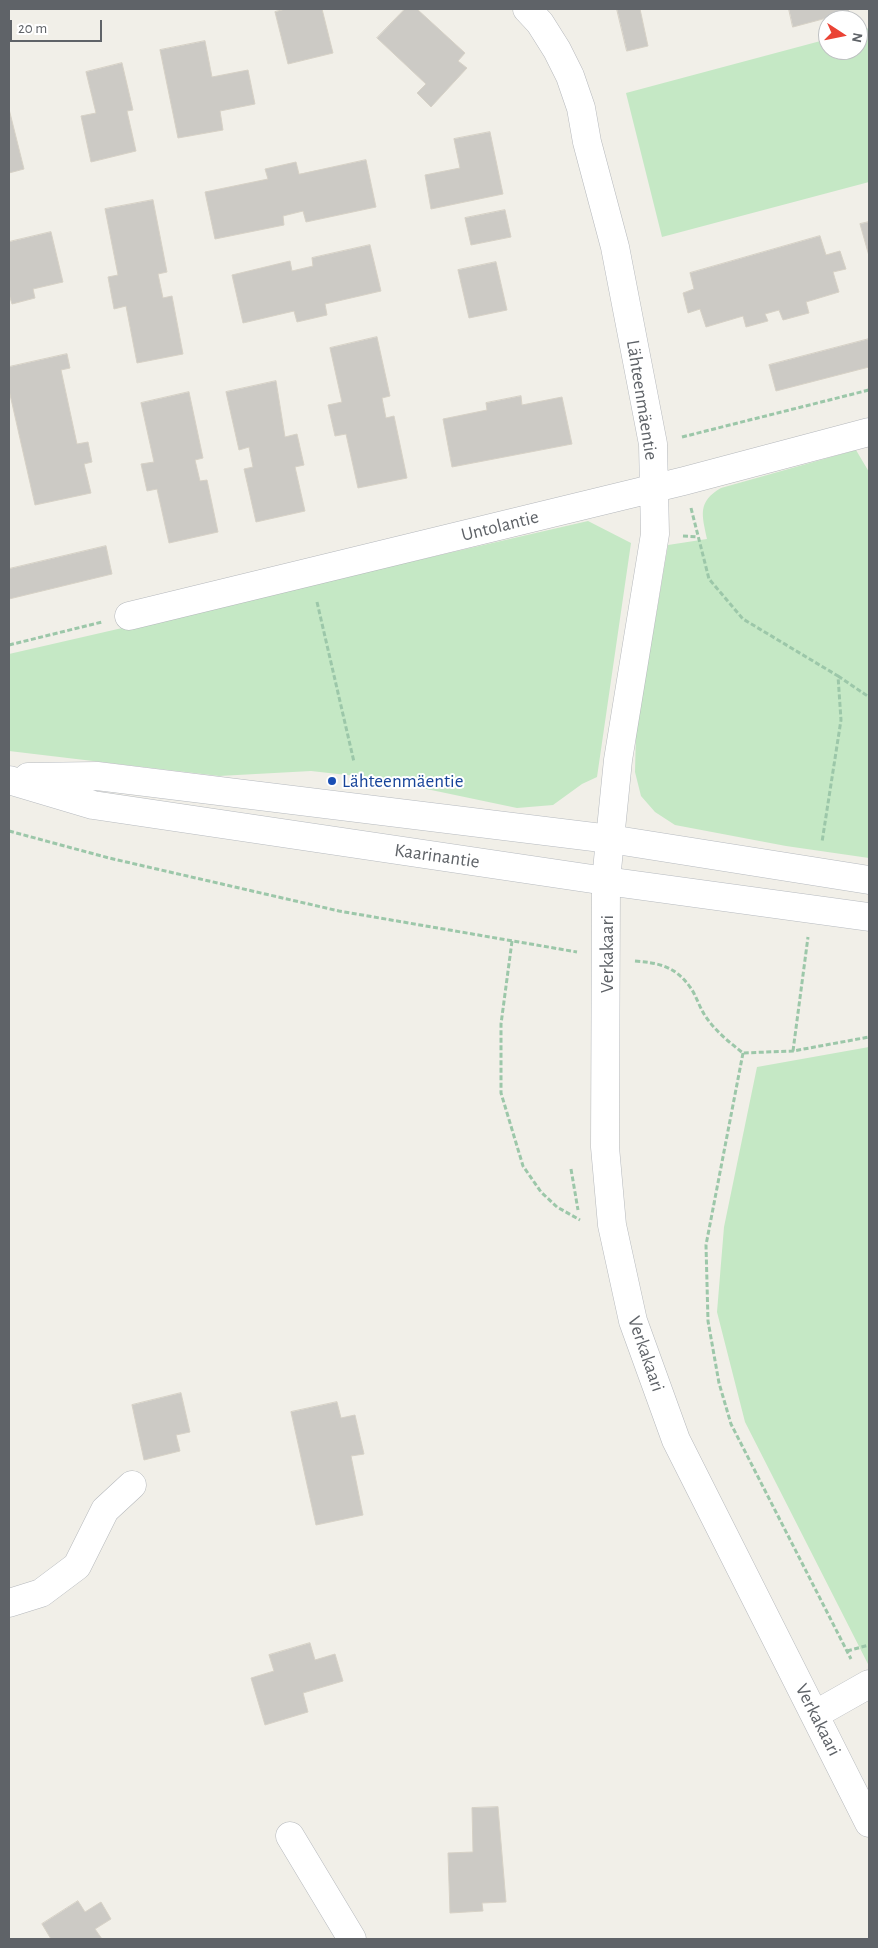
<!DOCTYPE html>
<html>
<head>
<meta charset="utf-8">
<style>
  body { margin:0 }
  #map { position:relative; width:878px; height:1948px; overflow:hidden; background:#f1efe8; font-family:"Alegreya Sans",sans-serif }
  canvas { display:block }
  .frame { position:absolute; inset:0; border:10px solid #5f6368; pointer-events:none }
  .north { position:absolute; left:818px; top:10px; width:50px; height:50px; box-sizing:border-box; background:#fff; border:1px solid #bfc1c3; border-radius:50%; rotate:101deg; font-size:14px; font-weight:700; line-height:20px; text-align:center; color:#5f6368 }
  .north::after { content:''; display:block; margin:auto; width:18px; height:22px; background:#ea4335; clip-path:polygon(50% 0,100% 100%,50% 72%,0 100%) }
  .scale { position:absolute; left:10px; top:20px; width:92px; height:22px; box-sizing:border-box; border:2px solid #5f6368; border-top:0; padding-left:6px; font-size:15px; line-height:18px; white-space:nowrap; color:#5f6368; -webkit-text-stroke:4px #fff; paint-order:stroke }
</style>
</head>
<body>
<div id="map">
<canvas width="878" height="1948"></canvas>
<div class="frame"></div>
<div class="north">N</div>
<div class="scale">20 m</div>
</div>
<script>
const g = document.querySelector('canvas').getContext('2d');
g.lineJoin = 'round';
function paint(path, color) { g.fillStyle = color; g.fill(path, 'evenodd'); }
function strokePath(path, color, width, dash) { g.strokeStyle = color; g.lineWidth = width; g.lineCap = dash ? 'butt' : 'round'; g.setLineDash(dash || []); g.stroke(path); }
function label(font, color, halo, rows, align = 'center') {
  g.font = font + ' "Alegreya Sans",sans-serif'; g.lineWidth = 4; g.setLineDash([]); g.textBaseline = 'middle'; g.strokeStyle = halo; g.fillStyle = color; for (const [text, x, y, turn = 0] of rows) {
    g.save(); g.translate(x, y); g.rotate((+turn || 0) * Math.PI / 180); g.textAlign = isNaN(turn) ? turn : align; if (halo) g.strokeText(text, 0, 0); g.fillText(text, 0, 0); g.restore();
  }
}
paint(new Path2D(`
  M869,28V182L662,237L626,93L828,39V50H858V31Z
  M856,450L869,472V858L786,846L675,825L655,812L641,796L635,772L636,733L668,545L707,539C702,515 697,502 721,488Z
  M588,521L631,543L597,777L582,784L553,805L517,808L374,778L311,771L219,776L9,751V654Z
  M869,1047V1666L745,1422L717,1312L724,1227L757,1067Z`), '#c5e8c5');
const building = new Path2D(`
  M286,9H322L333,53L288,64L275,12Z
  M405,9H417L465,53L458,61L467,68L431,107L417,93L426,84L377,38Z
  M617,9H640L648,46L627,51Z
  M789,9H848L849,12L793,27Z
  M205,41L212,77L248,70L255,104L220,111L223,130L178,138L160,50Z
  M122,63L133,110L127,111L136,151L91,162L81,116L96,113L86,72Z
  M9,109L24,169L9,173Z
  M490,132L503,194L431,209L425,175L460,168L454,139Z
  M366,160L376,207L306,222L303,211L283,216L284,225L215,239L205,192L268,179L265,169L296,162L299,174Z
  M153,200L167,272L158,274L163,298L172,296L183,354L137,363L126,306L114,309L108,277L118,275L105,209Z
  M505,210L511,237L471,245L465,218Z
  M869,222V256L860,224Z
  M51,232L63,282L33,289L35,298L12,304L9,294V242Z
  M820,236L826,255L840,251L846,269L833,272L839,292L806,302L809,313L783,320L779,310L765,314L768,321L746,327L743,316L706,327L700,309L688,313L683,293L694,289L690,273Z
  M370,245L381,291L325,304L327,315L297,322L294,311L243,323L232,275L290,261L292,271L313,266L312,258Z
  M496,262L507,310L469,318L458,270Z
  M377,337L390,396L382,398L386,418L394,416L407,478L358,488L346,434L335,436L328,405L342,402L330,348Z
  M869,339V367L776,391L769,365Z
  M67,354L70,368L61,370L77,444L88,442L92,462L84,464L91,493L35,505L9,390V367Z
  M276,381L285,437L297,434L304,465L295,467L305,511L256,522L244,469L253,467L249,447L239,450L226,392Z
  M189,392L203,458L195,460L200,481L207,480L218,532L169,543L157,489L147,491L141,464L154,462L141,403Z
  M521,396L522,405L562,397L572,444L452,467L443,419L487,410L486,403Z
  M106,546L112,574L9,599V569Z
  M181,1393L190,1432L176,1435L180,1451L144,1460L132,1405Z
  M337,1402L341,1418L355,1415L364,1454L351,1456L363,1515L316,1525L291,1412Z
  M310,1643L315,1660L335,1654L343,1681L303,1693L308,1712L265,1725L251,1678L274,1671L269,1655Z
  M498,1807L506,1902L482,1903L483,1911L450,1913L448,1853L473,1852L472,1808Z
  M78,1901L85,1912L101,1902L111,1919L95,1929L102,1939H51L42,1924Z`);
paint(building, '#cccac5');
strokePath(building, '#d6d1c6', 1);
const minor = new Path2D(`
  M527,9L540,23L557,50L570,76L581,108L587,142L615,247L653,444L655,534L618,760L610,839
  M129,616L684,481L869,432
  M9,1603L41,1593L77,1566L105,1510L132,1485
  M816,1714L869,1684
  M290,1836L352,1939`);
const tertiary = new Path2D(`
  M610,839L606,881L605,1147L612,1225L633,1321L676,1440L869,1823`);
const secondary = new Path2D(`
  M28,777L97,776L610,839L869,880
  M9,780L93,805L606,881L869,917`);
strokePath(minor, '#b5b8bc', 29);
strokePath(tertiary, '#b5b8bc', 29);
strokePath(secondary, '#b6babf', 29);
strokePath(new Path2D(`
  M682,437L869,390
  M691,508L709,579L743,619L838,676L841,720L822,842
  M683,536L698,537
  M317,602L354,762
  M9,645L102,622
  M838,676L869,697
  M9,831L109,858L339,911L577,952
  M512,941L501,1024V1093L523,1166L541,1192L557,1207L580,1220
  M635,961C659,963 675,966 690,987C696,995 699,1006 704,1014C714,1030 729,1042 743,1053L793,1051L869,1037
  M793,1051L808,937
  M743,1053L706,1245L708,1321L719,1383L731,1424L851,1659
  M571,1169L578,1210
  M847,1651L869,1645`), '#9cc7a9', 3, [5, 2.5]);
strokePath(minor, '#fff', 28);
strokePath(tertiary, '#fff', 28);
strokePath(secondary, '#fff', 28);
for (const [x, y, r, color] of [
  [332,781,5,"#1a4fb4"]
]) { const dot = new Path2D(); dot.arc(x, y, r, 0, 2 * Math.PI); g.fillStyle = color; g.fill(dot); strokePath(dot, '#fff', 2); }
label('19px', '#5f6368', '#fff', [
  ["Lähteenmäentie",642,400,81],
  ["Untolantie",500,526,-14],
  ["Kaarinantie",437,856,8],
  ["Verkakaari",607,954,-90],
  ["Verkakaari",646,1354,71],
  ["Verkakaari",818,1720,63]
]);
label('19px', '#164399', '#fff', [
  ["Lähteenmäentie",342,781]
], 'left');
</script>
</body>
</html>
